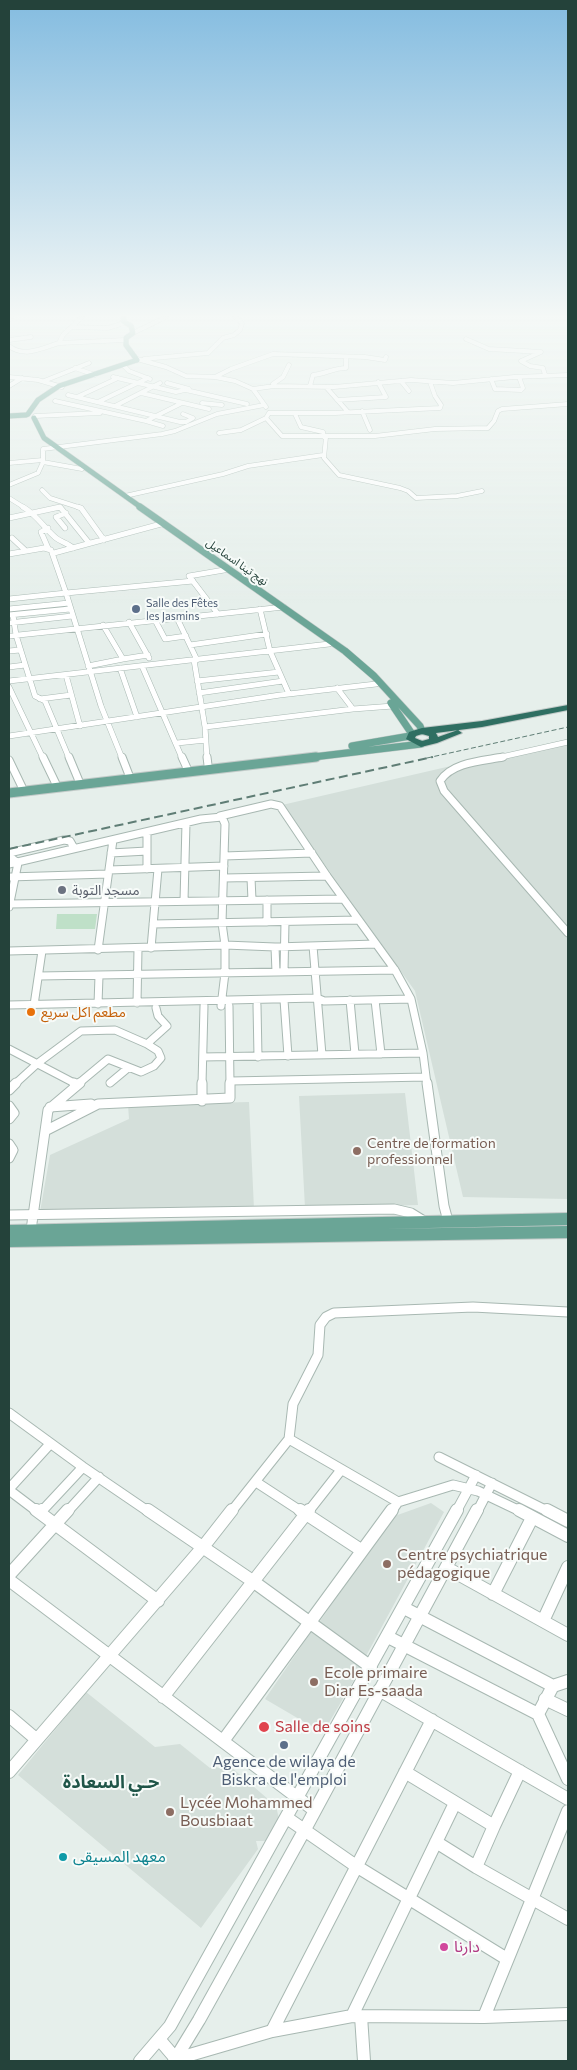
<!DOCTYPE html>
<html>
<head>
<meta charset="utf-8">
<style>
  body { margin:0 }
  #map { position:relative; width:577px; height:2070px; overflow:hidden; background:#e6efeb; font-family:Commissioner,sans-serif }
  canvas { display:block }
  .frame { position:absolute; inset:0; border:10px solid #24423a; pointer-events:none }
</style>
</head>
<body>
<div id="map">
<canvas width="577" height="2070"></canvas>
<div class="frame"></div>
</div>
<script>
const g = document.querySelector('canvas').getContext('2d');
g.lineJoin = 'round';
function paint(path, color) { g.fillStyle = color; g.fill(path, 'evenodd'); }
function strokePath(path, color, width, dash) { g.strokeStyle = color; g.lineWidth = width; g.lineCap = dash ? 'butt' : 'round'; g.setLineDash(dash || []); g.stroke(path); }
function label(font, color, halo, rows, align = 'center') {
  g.font = font + ' Commissioner,"Noto Sans Arabic",sans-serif'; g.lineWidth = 4; g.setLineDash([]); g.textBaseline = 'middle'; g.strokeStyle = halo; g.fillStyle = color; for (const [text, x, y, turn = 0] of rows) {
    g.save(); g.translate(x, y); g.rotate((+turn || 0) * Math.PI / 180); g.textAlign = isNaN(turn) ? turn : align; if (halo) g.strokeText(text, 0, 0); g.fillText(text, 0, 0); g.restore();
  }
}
paint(new Path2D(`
  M568,739V1199L463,1197L415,991L282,805Z
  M405,1093L418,1205L305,1208L299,1096Z
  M249,1102L254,1209L40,1212L50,1155L129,1119L128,1105Z
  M431,1503L444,1512L366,1656L318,1624L392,1517Z
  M311,1632L362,1666L323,1733L265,1699Z
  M86,1692L155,1747L180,1744L210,1768L214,1764L218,1768L231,1767L276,1806L279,1819L265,1841H256L258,1849L201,1928L18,1775Z`), '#d4dfda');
paint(new Path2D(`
  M57,914H97L95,929H56Z`), '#bfe0c8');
const minorFar4 = new Path2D(`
  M9,320L11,317
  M73,327L108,328L124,323
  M133,333L166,317
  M466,339L489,349L541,352L521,361L530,366L543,368L545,375
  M9,340L31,337
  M60,343L125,340
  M9,346C24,358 43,348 59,343L63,335L82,317
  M137,359L166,367L186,376L215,377L235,381L253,389L266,407
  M144,359L208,353L223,338L234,335L240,330L242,323L235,317
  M124,366L129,371L150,379
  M75,368L95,375
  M9,377L38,380L62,387
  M113,377L176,392L189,389L167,383
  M215,377L231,369L273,354L365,357L385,360L386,357
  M491,379L495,389L521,390L523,388L519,377
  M44,381L89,363
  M401,381L409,391
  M273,384L283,377L289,365
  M9,386L22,378
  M310,386L313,375C325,374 334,368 346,368V357
  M326,387L348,412
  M253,389L274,386L334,387L411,380L453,383L514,377L568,375
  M186,390L247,404
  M141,393L209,409
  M68,395L180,422H186L193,418L183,414
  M77,397L118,378
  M337,400L386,397L378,382
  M55,401L146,421L182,403
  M98,402L148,378
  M202,403L222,405
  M115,406L160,383
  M362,411L370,430
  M269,413L266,418L282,436H375L435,429L488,428L494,421L498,411L502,409L568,404
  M269,413H335L440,408L441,405L435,396L430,382
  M295,414L301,427L323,432L324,437
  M35,416L100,413
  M146,421L163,426
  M219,433L241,430L266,418
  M326,437L324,458L339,475L400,488L408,491L416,498L457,496L482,491
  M43,462L82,469
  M9,463L43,460
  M9,485L38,473L43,462V449L162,434L175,431L217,414L264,405
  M42,490L50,498L81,508
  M125,496L223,474L248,466L323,455
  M9,498L25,508
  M55,508H61`);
const minorFar3 = new Path2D(`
  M23,507C37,515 44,528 56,538C61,542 68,543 73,548
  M78,507L81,508L104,540
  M9,518L60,507L89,543
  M48,528L41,532L48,548
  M65,528L56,517L66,513
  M12,538L26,551
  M54,553L161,524
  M9,554L44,548L51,550L66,593L193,581
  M9,599L66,593L101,706L122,758
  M9,609L69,603
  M260,609L270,651L289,694
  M218,614L189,576L230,569
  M9,615L70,609
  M13,615L16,635L35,696L45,701L69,758
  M177,618L197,660
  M155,620L165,639L186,636
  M129,622L149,658
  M9,623L72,616
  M103,625L123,659L148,655
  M9,636L284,607
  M190,645L267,634
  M9,651L20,650
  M194,660L205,727L207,758
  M88,666L123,659
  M142,666L182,758
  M9,667L25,665
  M120,668L137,717
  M66,675L80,726
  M9,681L329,644
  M197,681L279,672
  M9,687L43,758
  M199,693L283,681
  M40,699L71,695
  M353,709L393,706
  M205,727L353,709L337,688
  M9,736L280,695L376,684
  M177,743L206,740
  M497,758L568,742`);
const minorFar2 = new Path2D(`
  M43,757L56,784
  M69,757L79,781
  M122,757L129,775
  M182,757L187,768
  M207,757L208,765
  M503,757C482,761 452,762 440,781L444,791L568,933
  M9,760L22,787
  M220,816L271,804L280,806L327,876L395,970L411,999L423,1053L427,1084
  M147,832V869
  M9,853L64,840L70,841L74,848
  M111,853L147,851
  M9,856L18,863L9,907
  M224,856L312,853
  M9,864L201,819L222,817L225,824L222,923L225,945V973L221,1006
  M109,870L224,866
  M9,877L108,874
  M224,878L327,876
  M251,878L252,900
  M267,900V922
  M184,901L186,823
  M9,904L343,899
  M153,924L358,920
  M313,946L322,1055
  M275,947L276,972
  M151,948L158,869
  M98,950L113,840
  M9,951L225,945L275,947L376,944
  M284,972L285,922
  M39,976L395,970
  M284,1000L288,1056
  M350,1000L355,1054
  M375,1000L381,1054
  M137,1003L138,949
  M98,1004L99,976
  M9,1005L317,998L324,1001L411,999
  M34,1005L42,951
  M257,1005L258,1057
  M229,1006L230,1084
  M9,1049L76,1084
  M203,1057L423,1053
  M231,1081L426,1077
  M110,1083L128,1068
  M15,1084L38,1063L81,1031L115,1030L147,1044
  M78,1084L108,1059L141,1072L154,1066L161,1058L158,1051L147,1044L167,1026L158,1016L156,1008
  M202,1084L204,1006`);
const minorFar1 = new Path2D(`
  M74,1083L77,1085
  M427,1083L444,1206L448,1221
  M9,1090L16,1083
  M202,1101V1083
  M9,1106L14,1113L9,1119
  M50,1107L91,1104
  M45,1131L98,1104L230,1098V1083
  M9,1144L13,1150L9,1158
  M9,1215L394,1209L411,1213L424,1221
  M31,1230L48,1110L80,1083
  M9,1413L83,1467L149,1512
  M289,1439L293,1404L318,1355L320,1325L326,1317L334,1313L473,1307L568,1312
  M439,1457L549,1512
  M256,1482L302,1512
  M9,1489L50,1444
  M9,1490L38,1512
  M41,1512L83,1467
  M67,1512L99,1477
  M231,1512L289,1439L398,1502L453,1485L478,1491L522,1512
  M308,1512L341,1470
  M391,1512L398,1502
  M456,1512L476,1475
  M477,1512L492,1483`);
const minor = new Path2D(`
  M36,1510L158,1601
  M148,1510L254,1582L371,1667
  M300,1510L361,1550
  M519,1510L568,1536
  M547,1510L568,1521
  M40,1513L42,1510
  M447,1568L568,1635
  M9,1575L68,1510
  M9,1580L314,1810
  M493,1594L532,1518
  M404,1608L553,1686L568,1681
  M543,1621L568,1567
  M388,1637L538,1714L568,1779
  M379,1690L568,1799
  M163,1697L309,1510
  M545,1699L568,1710
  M538,1714L553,1686
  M9,1716L36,1739
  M223,1741L392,1510
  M9,1772L203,1547L232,1510
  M405,1772L494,1826L476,1867L436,1842
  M287,1818L356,1866L507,1959
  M494,1826L520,1771
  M476,1867L568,1919
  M352,2016L455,1803
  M361,2016L364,2061
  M484,2017L568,1811
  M272,2031L432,1720
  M159,2039L176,2059L272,2031L352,2016L484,2017L568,2014
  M140,2061L170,2026L457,1510
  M174,2061L199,2020L304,1831L477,1510`);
const majorFar3 = new Path2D(`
  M124,317L123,321L131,326L133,333L126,338V345L137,360
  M28,414L38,400L59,386L137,360
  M9,416L26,415
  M34,418L44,438L142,508`);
const majorFar2 = new Path2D(`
  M140,507L345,651L374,676L420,726L422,731
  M391,703L412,734
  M352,746L410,736
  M305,758L421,744`);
const majorFar1 = new Path2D(`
  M9,793L316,757`);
const major = new Path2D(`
  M9,1231L568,1219
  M9,1241L568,1232`);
const highway = new Path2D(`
  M568,705V710L482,727L436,733L438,737L458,730L462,733L437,743L421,747L406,739L409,732L422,728L482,721ZM422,734L429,736V739L422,741L415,738L416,736Z`);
strokePath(minorFar4, '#a8b8b2', 5);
strokePath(minorFar3, '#a8b8b2', 6);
strokePath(minorFar2, '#a8b8b2', 9);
strokePath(minorFar1, '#a8b8b2', 11);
strokePath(minor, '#a8b8b2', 14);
strokePath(majorFar3, '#c2cac8', 6);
strokePath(majorFar2, '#c2cac8', 8);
strokePath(majorFar1, '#c2cac8', 11);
strokePath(major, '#c2cac8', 14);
strokePath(highway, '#c2cac8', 2);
strokePath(minorFar4, '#fff', 4);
strokePath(minorFar3, '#fff', 5);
strokePath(minorFar2, '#fff', 7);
strokePath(minorFar1, '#fff', 9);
strokePath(minor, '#fff', 12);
strokePath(majorFar3, '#6aa596', 5);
strokePath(majorFar2, '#6aa596', 7);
strokePath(majorFar1, '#6aa596', 9);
strokePath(major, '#6aa596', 12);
paint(highway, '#2f6f62');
strokePath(new Path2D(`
  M427,758L568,727`), '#5f7d75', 1, [5, 2.5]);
strokePath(new Path2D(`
  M9,849L433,757`), '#5f7d75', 2, [9, 4.5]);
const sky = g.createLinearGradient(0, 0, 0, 607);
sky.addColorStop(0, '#84bce0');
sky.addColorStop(0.52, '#f4f8f6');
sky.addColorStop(1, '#f4f8f600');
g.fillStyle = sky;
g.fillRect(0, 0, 577, 607);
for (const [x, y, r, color] of [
  [136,609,5,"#5c6f8a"],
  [62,890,5,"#6b7280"],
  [31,1012,5,"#e8710a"],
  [357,1151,5,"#8d6e63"],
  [387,1564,5,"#8d6e63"],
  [314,1682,5,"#8d6e63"],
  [264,1727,6,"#e0444e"],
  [284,1745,5,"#5c6f8a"],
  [170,1812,5,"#8d6e63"],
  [63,1857,5,"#0f9aa8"],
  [444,1947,5,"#d1479c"]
]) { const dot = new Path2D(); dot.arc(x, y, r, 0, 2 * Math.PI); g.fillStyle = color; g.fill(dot); strokePath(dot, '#f7fbf9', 2); }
label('11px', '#24423a', '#f7fbf9', [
  ["نهج تينا اسماعيل",237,562,35]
]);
label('11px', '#4e5e75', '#f7fbf9', [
  ["Salle des Fêtes",146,603],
  ["les Jasmins",146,616]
], 'left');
label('14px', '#5b616d', '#f7fbf9', [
  ["مسجد التوبة",72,890]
], 'left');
label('14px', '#c56008', '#f7fbf9', [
  ["مطعم اكل سريع",41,1012]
], 'left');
label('14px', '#785e54', '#f7fbf9', [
  ["Centre de formation",367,1143],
  ["professionnel",367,1159]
], 'left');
label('16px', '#785e54', '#f7fbf9', [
  ["Centre psychiatrique",397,1555],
  ["pédagogique",397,1573],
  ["Ecole primaire",324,1673],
  ["Diar Es-saada",324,1691],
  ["Lycée Mohammed",180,1803],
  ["Bousbiaat",180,1821]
], 'left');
label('16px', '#be3a42', '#f7fbf9', [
  ["Salle de soins",275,1727]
], 'left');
label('16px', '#4e5e75', '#f7fbf9', [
  ["Agence de wilaya de",284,1762],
  ["Biskra de l'emploi",284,1780]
]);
label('16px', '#0d838f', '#f7fbf9', [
  ["معهد المسيقى",73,1857]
], 'left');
label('16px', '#b23c85', '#f7fbf9', [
  ["دارنا",454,1947]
], 'left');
label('bold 18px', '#1f5548', '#f7fbf9', [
  ["حـي السعادة",111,1782]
]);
</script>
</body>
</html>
